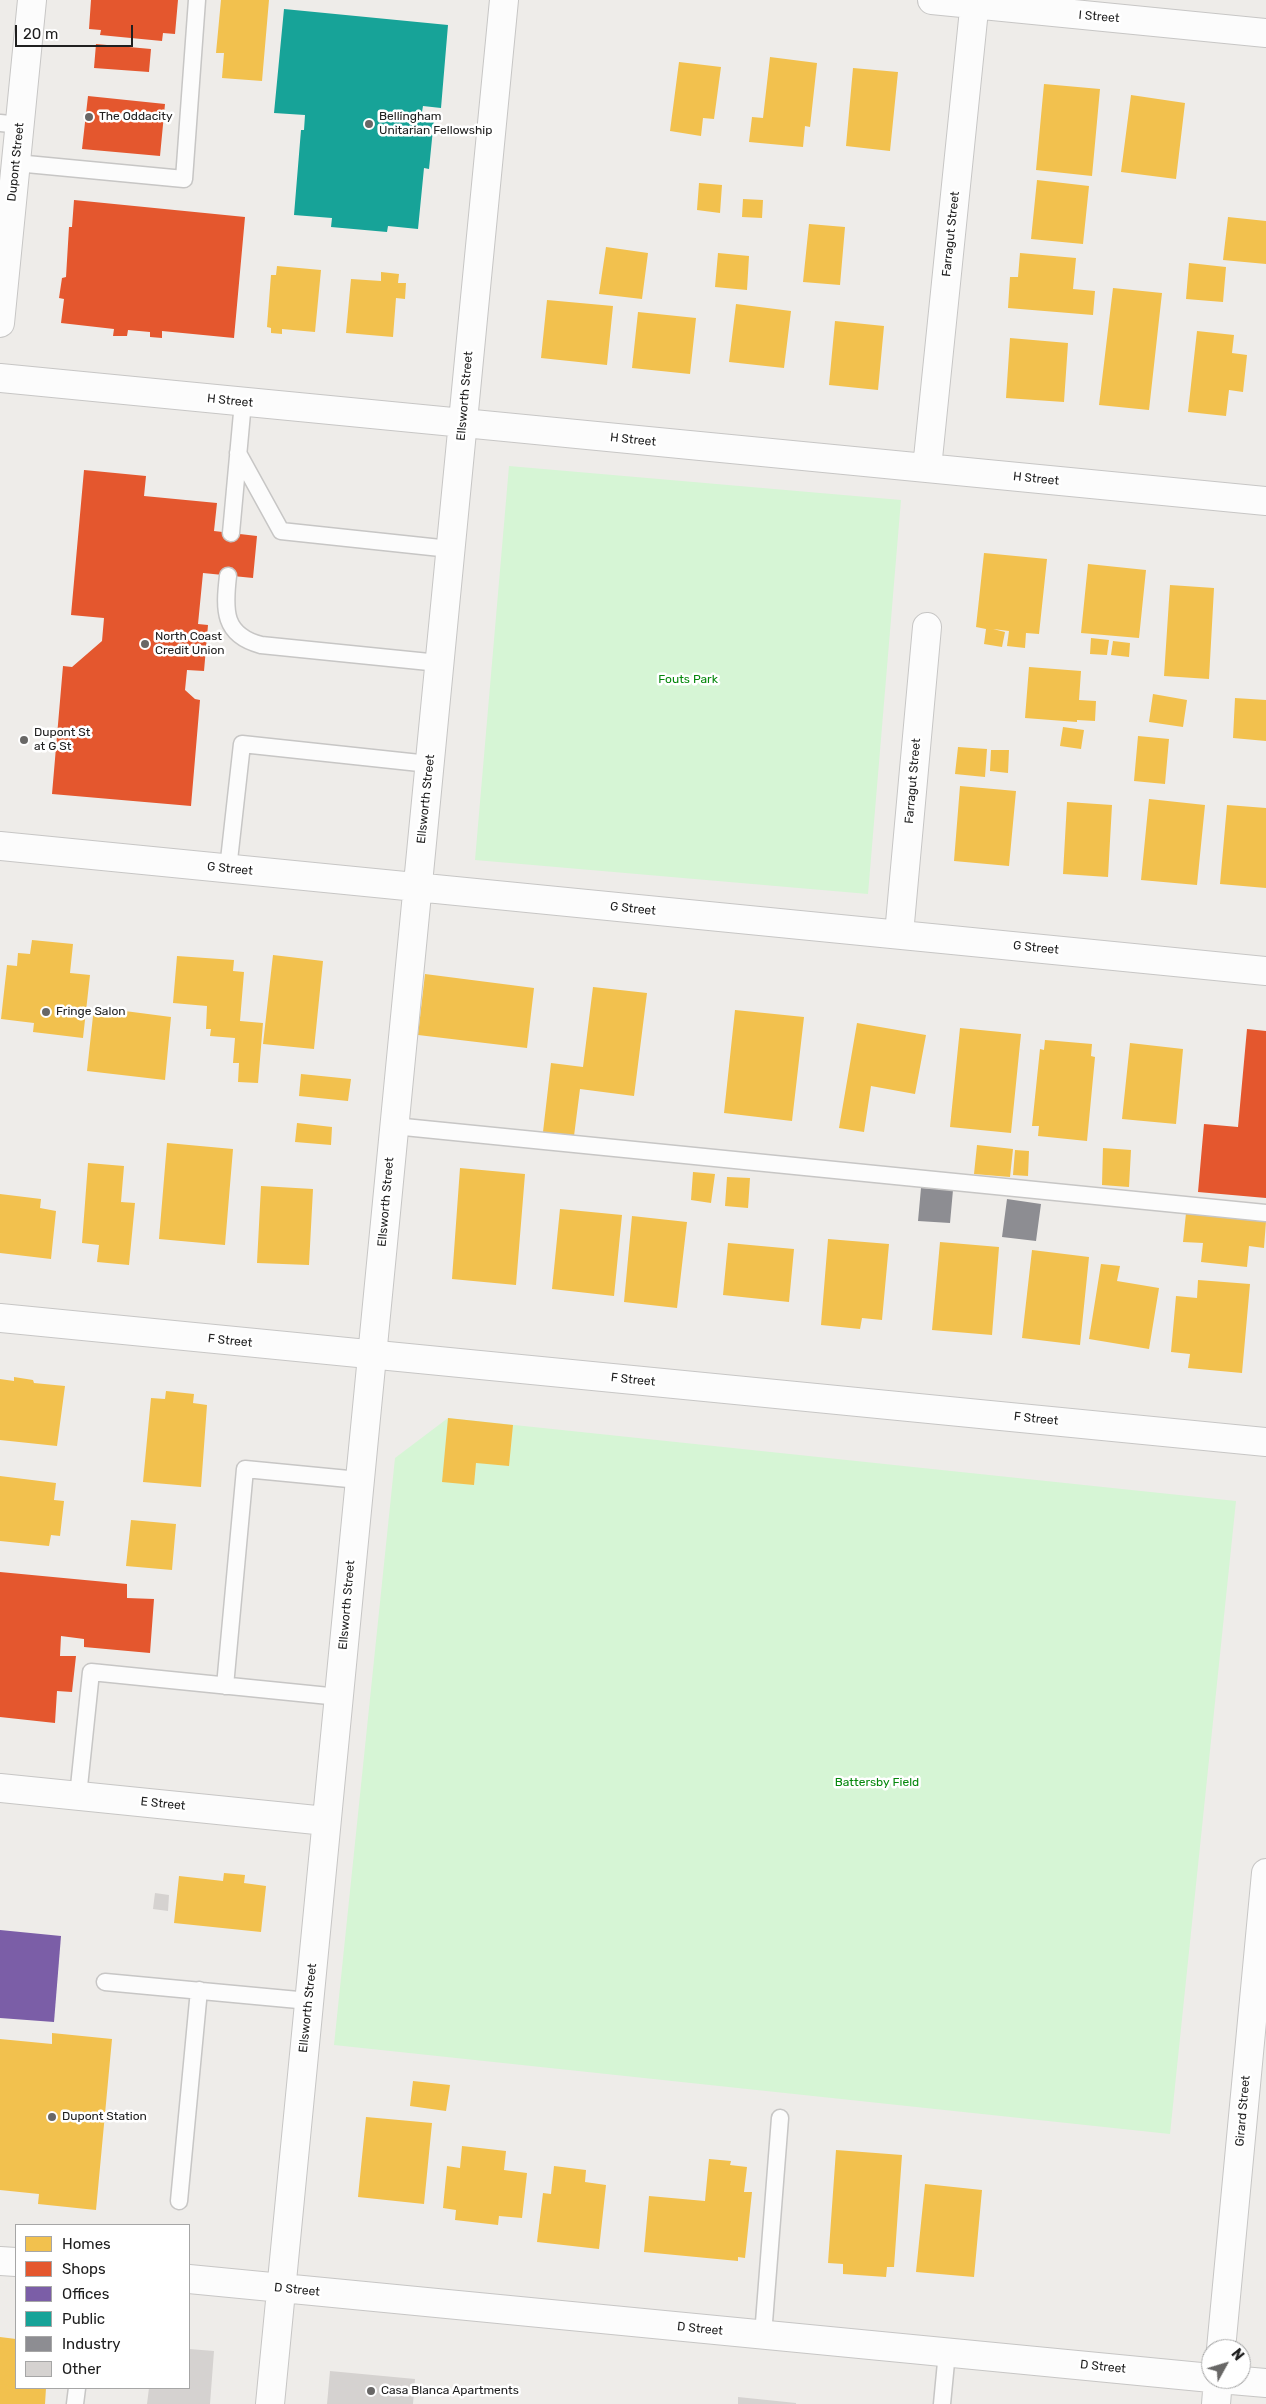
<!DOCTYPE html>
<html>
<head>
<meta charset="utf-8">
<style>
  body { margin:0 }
  #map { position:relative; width:1266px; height:2404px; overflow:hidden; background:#eeece9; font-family:Rubik,sans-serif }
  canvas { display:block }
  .legend { position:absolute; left:15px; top:2224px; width:175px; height:165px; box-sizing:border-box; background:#fff; border:1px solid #a6a6a6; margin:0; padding:6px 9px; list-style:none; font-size:15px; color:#202020 }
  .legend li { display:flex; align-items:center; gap:10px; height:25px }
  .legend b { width:25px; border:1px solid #a6a6a6 }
  .north { position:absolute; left:1201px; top:2339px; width:50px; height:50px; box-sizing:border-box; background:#fff; border:1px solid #a6a6a6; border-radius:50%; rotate:51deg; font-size:14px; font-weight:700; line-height:20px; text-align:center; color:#202020 }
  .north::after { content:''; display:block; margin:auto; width:18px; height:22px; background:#686766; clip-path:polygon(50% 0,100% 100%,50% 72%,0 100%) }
  .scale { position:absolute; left:15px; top:25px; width:118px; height:22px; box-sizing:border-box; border:2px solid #202020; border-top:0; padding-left:6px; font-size:15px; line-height:18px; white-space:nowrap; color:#202020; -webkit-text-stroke:4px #fff; paint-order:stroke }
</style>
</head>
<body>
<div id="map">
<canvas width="1266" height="2404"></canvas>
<ul class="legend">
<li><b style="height:14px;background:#f2c14e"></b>Homes</li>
<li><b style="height:14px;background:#e4572e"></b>Shops</li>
<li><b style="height:14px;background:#7b5ea7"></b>Offices</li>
<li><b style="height:14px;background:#17a398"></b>Public</li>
<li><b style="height:14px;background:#8d8d92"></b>Industry</li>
<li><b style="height:14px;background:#d5d2d0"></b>Other</li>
</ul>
<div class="north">N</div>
<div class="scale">20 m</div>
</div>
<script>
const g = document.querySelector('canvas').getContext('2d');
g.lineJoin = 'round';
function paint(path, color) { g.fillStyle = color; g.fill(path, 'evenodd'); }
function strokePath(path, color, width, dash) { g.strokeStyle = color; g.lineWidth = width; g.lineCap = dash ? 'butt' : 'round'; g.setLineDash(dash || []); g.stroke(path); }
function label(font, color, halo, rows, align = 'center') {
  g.font = font + ' Rubik,sans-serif'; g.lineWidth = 5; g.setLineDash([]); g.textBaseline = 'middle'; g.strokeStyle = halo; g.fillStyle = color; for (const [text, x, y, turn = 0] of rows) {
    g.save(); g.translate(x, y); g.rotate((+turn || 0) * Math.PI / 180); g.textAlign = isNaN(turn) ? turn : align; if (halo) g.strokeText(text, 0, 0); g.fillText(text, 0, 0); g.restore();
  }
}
paint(new Path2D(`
  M509,466L901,500L868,894L475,860Z
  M448,1418L1236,1501L1170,2134L334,2045L395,1458Z`), '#d6f5d5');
paint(new Path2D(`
  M221,0H269L262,81L222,78L224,53H216Z
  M770,57L817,63L810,127L805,126L803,147L749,142L752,117L763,118Z
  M679,62L721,67L714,119L703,118L701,136L670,131Z
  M853,68L898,72L890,151L846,146Z
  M1044,84L1100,89L1092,176L1036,170Z
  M1131,95L1185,103L1176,179L1121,172Z
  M1037,180L1089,186L1083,244L1031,239Z
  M699,183L722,185L720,213L697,210Z
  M743,199L763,200L762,218L742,217Z
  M1228,217L1266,221V264L1223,260Z
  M809,224L845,227L840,285L803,282Z
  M606,247L648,253L642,299L599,294Z
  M718,253L749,256L747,290L715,287Z
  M1020,253L1076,258L1073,289L1095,291L1093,315L1008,308L1010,277H1018Z
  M1189,263L1226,267L1223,302L1186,299Z
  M277,266L321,270L315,332L282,329V334L271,333V328L267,327L271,275H276Z
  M381,272L399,274L398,283H406L405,299L396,298L393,337L346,333L351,279L381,281Z
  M1113,288L1162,293L1149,410L1099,405Z
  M547,300L613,306L607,365L541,358Z
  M736,304L791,311L784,368L729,362Z
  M638,312L696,318L690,374L632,368Z
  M835,321L884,326L878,390L829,385Z
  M1197,331L1234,335L1232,353L1247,355L1243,392L1229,390L1226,416L1188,412Z
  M1010,338L1068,343L1064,402L1006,398Z
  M984,553L1047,559L1039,634L1026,633L1025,648L1007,646L1009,631L993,629L1005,632L1002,647L984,644L986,629L976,627Z
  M1088,564L1146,570L1139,638L1081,633Z
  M1170,585L1214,588L1209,679L1164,676Z
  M1091,638L1109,640L1107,655L1090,654Z
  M1113,641L1130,643L1129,657L1111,655Z
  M1029,667L1081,671L1079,700L1096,701L1095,721L1077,720V722L1025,718Z
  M1153,694L1187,700L1183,727L1149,722Z
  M1235,698L1266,700V741L1233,738Z
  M1063,727L1084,730L1081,749L1060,746Z
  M1138,736L1169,739L1165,784L1134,781Z
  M958,747L987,749L985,777L955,774Z
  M991,750H1009L1008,773L990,771Z
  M960,786L1016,791L1009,866L954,861Z
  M1149,799L1205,805L1197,885L1141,880Z
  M1067,802L1112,805L1108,877L1063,874Z
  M1227,805L1266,808V888L1220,884Z
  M32,940L73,944L70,973L90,975L83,1038L33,1032L34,1023L1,1019L7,965L17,966L18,953L30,954Z
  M273,955L323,961L314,1049L263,1044Z
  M177,956L234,960L233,971L244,972L240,1021L263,1023L258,1083L238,1082L239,1063H233L235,1038L210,1036L211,1029H206L207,1006L173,1003Z
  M425,974L534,988L527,1048L418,1035Z
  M593,987L647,993L634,1096L580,1089L574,1136L543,1132L551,1063L583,1067Z
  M94,1007L171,1017L165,1080L87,1071Z
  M735,1010L804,1017L792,1121L724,1113Z
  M857,1023L926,1035L915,1094L871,1086L864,1132L839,1128Z
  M960,1028L1021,1034L1011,1133L950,1127Z
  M1045,1040L1092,1044L1091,1056L1095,1057L1087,1141L1038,1136L1039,1126H1032L1040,1049L1044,1050Z
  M1130,1043L1183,1049L1176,1124L1122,1119Z
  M301,1074L351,1079L348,1101L299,1096Z
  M297,1123L332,1127L331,1145L295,1142Z
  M167,1143L233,1149L225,1245L159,1239Z
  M977,1145L1013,1149L1010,1177L974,1174Z
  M1103,1148L1131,1150L1129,1187L1102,1185Z
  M1015,1150L1029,1151L1028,1176L1013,1175Z
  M88,1163L124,1166L121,1202L135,1203L129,1265L97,1262L99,1245L82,1243Z
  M460,1168L525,1174L516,1285L452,1279Z
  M693,1172L715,1174L711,1203L691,1200Z
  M727,1177L750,1178L748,1208L725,1206Z
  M261,1186L313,1189L309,1265L257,1263Z
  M0,1194L41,1199L40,1208L56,1211L51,1259L0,1253Z
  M560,1209L622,1215L614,1296L552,1289Z
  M1186,1213L1266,1221L1264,1248L1249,1246L1247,1267L1201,1262L1203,1243L1183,1242Z
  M632,1216L687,1222L677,1308L624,1302Z
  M828,1239L889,1244L882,1320L862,1318L860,1329L821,1325Z
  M940,1242L999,1247L992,1335L932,1330Z
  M728,1243L794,1249L789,1302L723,1295Z
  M1032,1250L1089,1257L1080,1345L1022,1338Z
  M1101,1264L1120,1266L1117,1281L1159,1288L1149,1349L1089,1339Z
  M1198,1280L1250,1284L1242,1373L1188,1368L1190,1354L1171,1352L1176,1296L1197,1298Z
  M14,1377L33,1380L34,1383L65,1386L57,1446L0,1440V1379L14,1381Z
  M166,1391L194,1394L193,1403L207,1405L201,1487L143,1482L151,1398L165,1399Z
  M448,1418L513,1425L509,1466L476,1463L474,1485L442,1482Z
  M0,1476L56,1483L54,1500L64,1501L60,1536L51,1535L49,1546L0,1541Z
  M131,1520L176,1524L172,1570L126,1566Z
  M224,1873L245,1875L244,1883L266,1886L261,1932L174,1923L179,1876L223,1881Z
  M52,2033L112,2039L96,2210L38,2204L39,2194L0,2190V2039L52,2044Z
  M413,2081L450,2085L446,2111L410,2106Z
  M366,2117L432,2123L424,2204L358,2197Z
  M462,2146L506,2151L504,2170L527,2173L522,2218L499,2216L498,2225L455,2220L456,2210L443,2208L447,2166L460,2168Z
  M836,2150L902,2155L894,2267H887L886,2277L843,2274V2264L828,2263Z
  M709,2159L731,2161L730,2165L747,2167L744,2192H752L745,2258L738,2257V2261L644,2252L649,2196L705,2201Z
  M554,2166L586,2170L585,2182L606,2185L599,2249L537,2242L543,2193L551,2194Z
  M925,2184L982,2190L974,2277L916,2272Z
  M0,2337L16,2339V2388H46L45,2404H0Z`), '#f2c14e');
paint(new Path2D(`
  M91,0H178L175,34L163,33L162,41L100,35L101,30L89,29Z
  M96,44L151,49L149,72L94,68Z
  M88,96L165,104L160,156L82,149Z
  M74,200L245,217L234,338L162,331V338L150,337V332L128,330L127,336H113L114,329L61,323L64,299L59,298L62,278L66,277L69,227H72Z
  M84,470L146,476L144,496L217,503L214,531L257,536L253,578L203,573L198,624L208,625L204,671L187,670L185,690L195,699L200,700L191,806L52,794L63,666L72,667L102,641L104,618L71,615Z
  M1247,1029L1266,1031V1198L1198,1192L1204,1124L1238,1127Z
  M0,1572L127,1584V1598L154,1599L150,1653L84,1647V1639L61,1636L60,1656H76L72,1692L57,1691L55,1723L0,1717Z`), '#e4572e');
paint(new Path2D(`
  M0,1930L61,1936L54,2022L0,2018Z`), '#7b5ea7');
paint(new Path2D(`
  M284,9L448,25L441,108L423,106L421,118L434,119L429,169L424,168L418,229L388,226L387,232L331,227L332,218L294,215L301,130H304L305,115L274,113Z`), '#17a398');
paint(new Path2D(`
  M921,1188L953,1190L950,1223L918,1221Z
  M1007,1199L1041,1204L1036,1241L1002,1237Z`), '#8d8d92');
paint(new Path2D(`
  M155,1893L169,1895L168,1911L153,1909Z
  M189,2349L214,2351L210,2404H147L149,2388H189Z
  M330,2371L415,2379L413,2404H327Z
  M738,2397L796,2403V2404H738Z`), '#d5d2d0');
const service = new Path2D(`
  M0,123L20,125
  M16,163L184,179L197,0
  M238,453L281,531L450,549
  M231,533L243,402
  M228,576C224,610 223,635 261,645L439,663
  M228,869L242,744L429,764
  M394,1126L1266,1213
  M225,1686L245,1469L359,1480
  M78,1796L91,1672L339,1697
  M105,1982L309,2001
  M179,2201L199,1990
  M763,2335L780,2118
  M75,2404L77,2388
  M942,2404L947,2352`);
const minor = new Path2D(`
  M932,0L1266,33
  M0,378L1266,501
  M927,468L975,0
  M0,846L1266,971
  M899,934L927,627
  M0,1788L326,1821
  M0,2261L16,2262
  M189,2279L1211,2378
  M1221,2349L1266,1873
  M1220,2379L1266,2383
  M270,2404L504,0
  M1216,2404L1218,2379`);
const tertiary = new Path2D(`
  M0,323L32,0
  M0,1318L1266,1442`);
strokePath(service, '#c7c6c5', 19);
strokePath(minor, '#c7c6c5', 30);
strokePath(tertiary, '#c7c6c5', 30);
strokePath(service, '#fcfcfc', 16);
strokePath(minor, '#fcfcfc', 28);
strokePath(tertiary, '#fcfcfc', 28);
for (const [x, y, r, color] of [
  [89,117,5,"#686766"],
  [369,124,5,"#686766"],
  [145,644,5,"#686766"],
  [24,740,5,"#686766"],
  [46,1012,5,"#686766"],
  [52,2117,5,"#686766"],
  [371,2391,5,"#686766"]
]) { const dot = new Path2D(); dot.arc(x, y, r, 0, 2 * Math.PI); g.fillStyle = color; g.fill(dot); strokePath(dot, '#fff', 2); }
label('12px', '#202020', '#fff', [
  ["I Street",1099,17,5],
  ["Dupont Street",16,162,-84],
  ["Farragut Street",951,234,-84],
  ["Ellsworth Street",465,396,-85],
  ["H Street",230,401,6],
  ["H Street",633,440,6],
  ["H Street",1036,479,6],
  ["Farragut Street",913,781,-85],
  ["Ellsworth Street",426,799,-84],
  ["G Street",230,869,6],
  ["G Street",633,909,6],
  ["G Street",1036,948,6],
  ["Ellsworth Street",386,1202,-85],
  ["F Street",230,1341,6],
  ["F Street",633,1380,6],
  ["F Street",1036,1419,6],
  ["Ellsworth Street",347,1605,-85],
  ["E Street",163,1804,6],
  ["Ellsworth Street",308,2008,-84],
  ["Girard Street",1243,2111,-85],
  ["D Street",297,2290,6],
  ["D Street",700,2329,6],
  ["D Street",1103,2367,6]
]);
label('12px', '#202020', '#fff', [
  ["The Oddacity",99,117],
  ["Bellingham",379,117],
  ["Unitarian Fellowship",379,131],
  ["North Coast",155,637],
  ["Credit Union",155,651],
  ["Dupont St",34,733],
  ["at G St",34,747],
  ["Fringe Salon",56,1012],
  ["Dupont Station",62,2117],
  ["Casa Blanca Apartments",381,2391]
], 'left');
label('12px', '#05880c', '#fff', [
  ["Fouts Park",688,680],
  ["Battersby Field",877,1783]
]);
</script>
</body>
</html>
